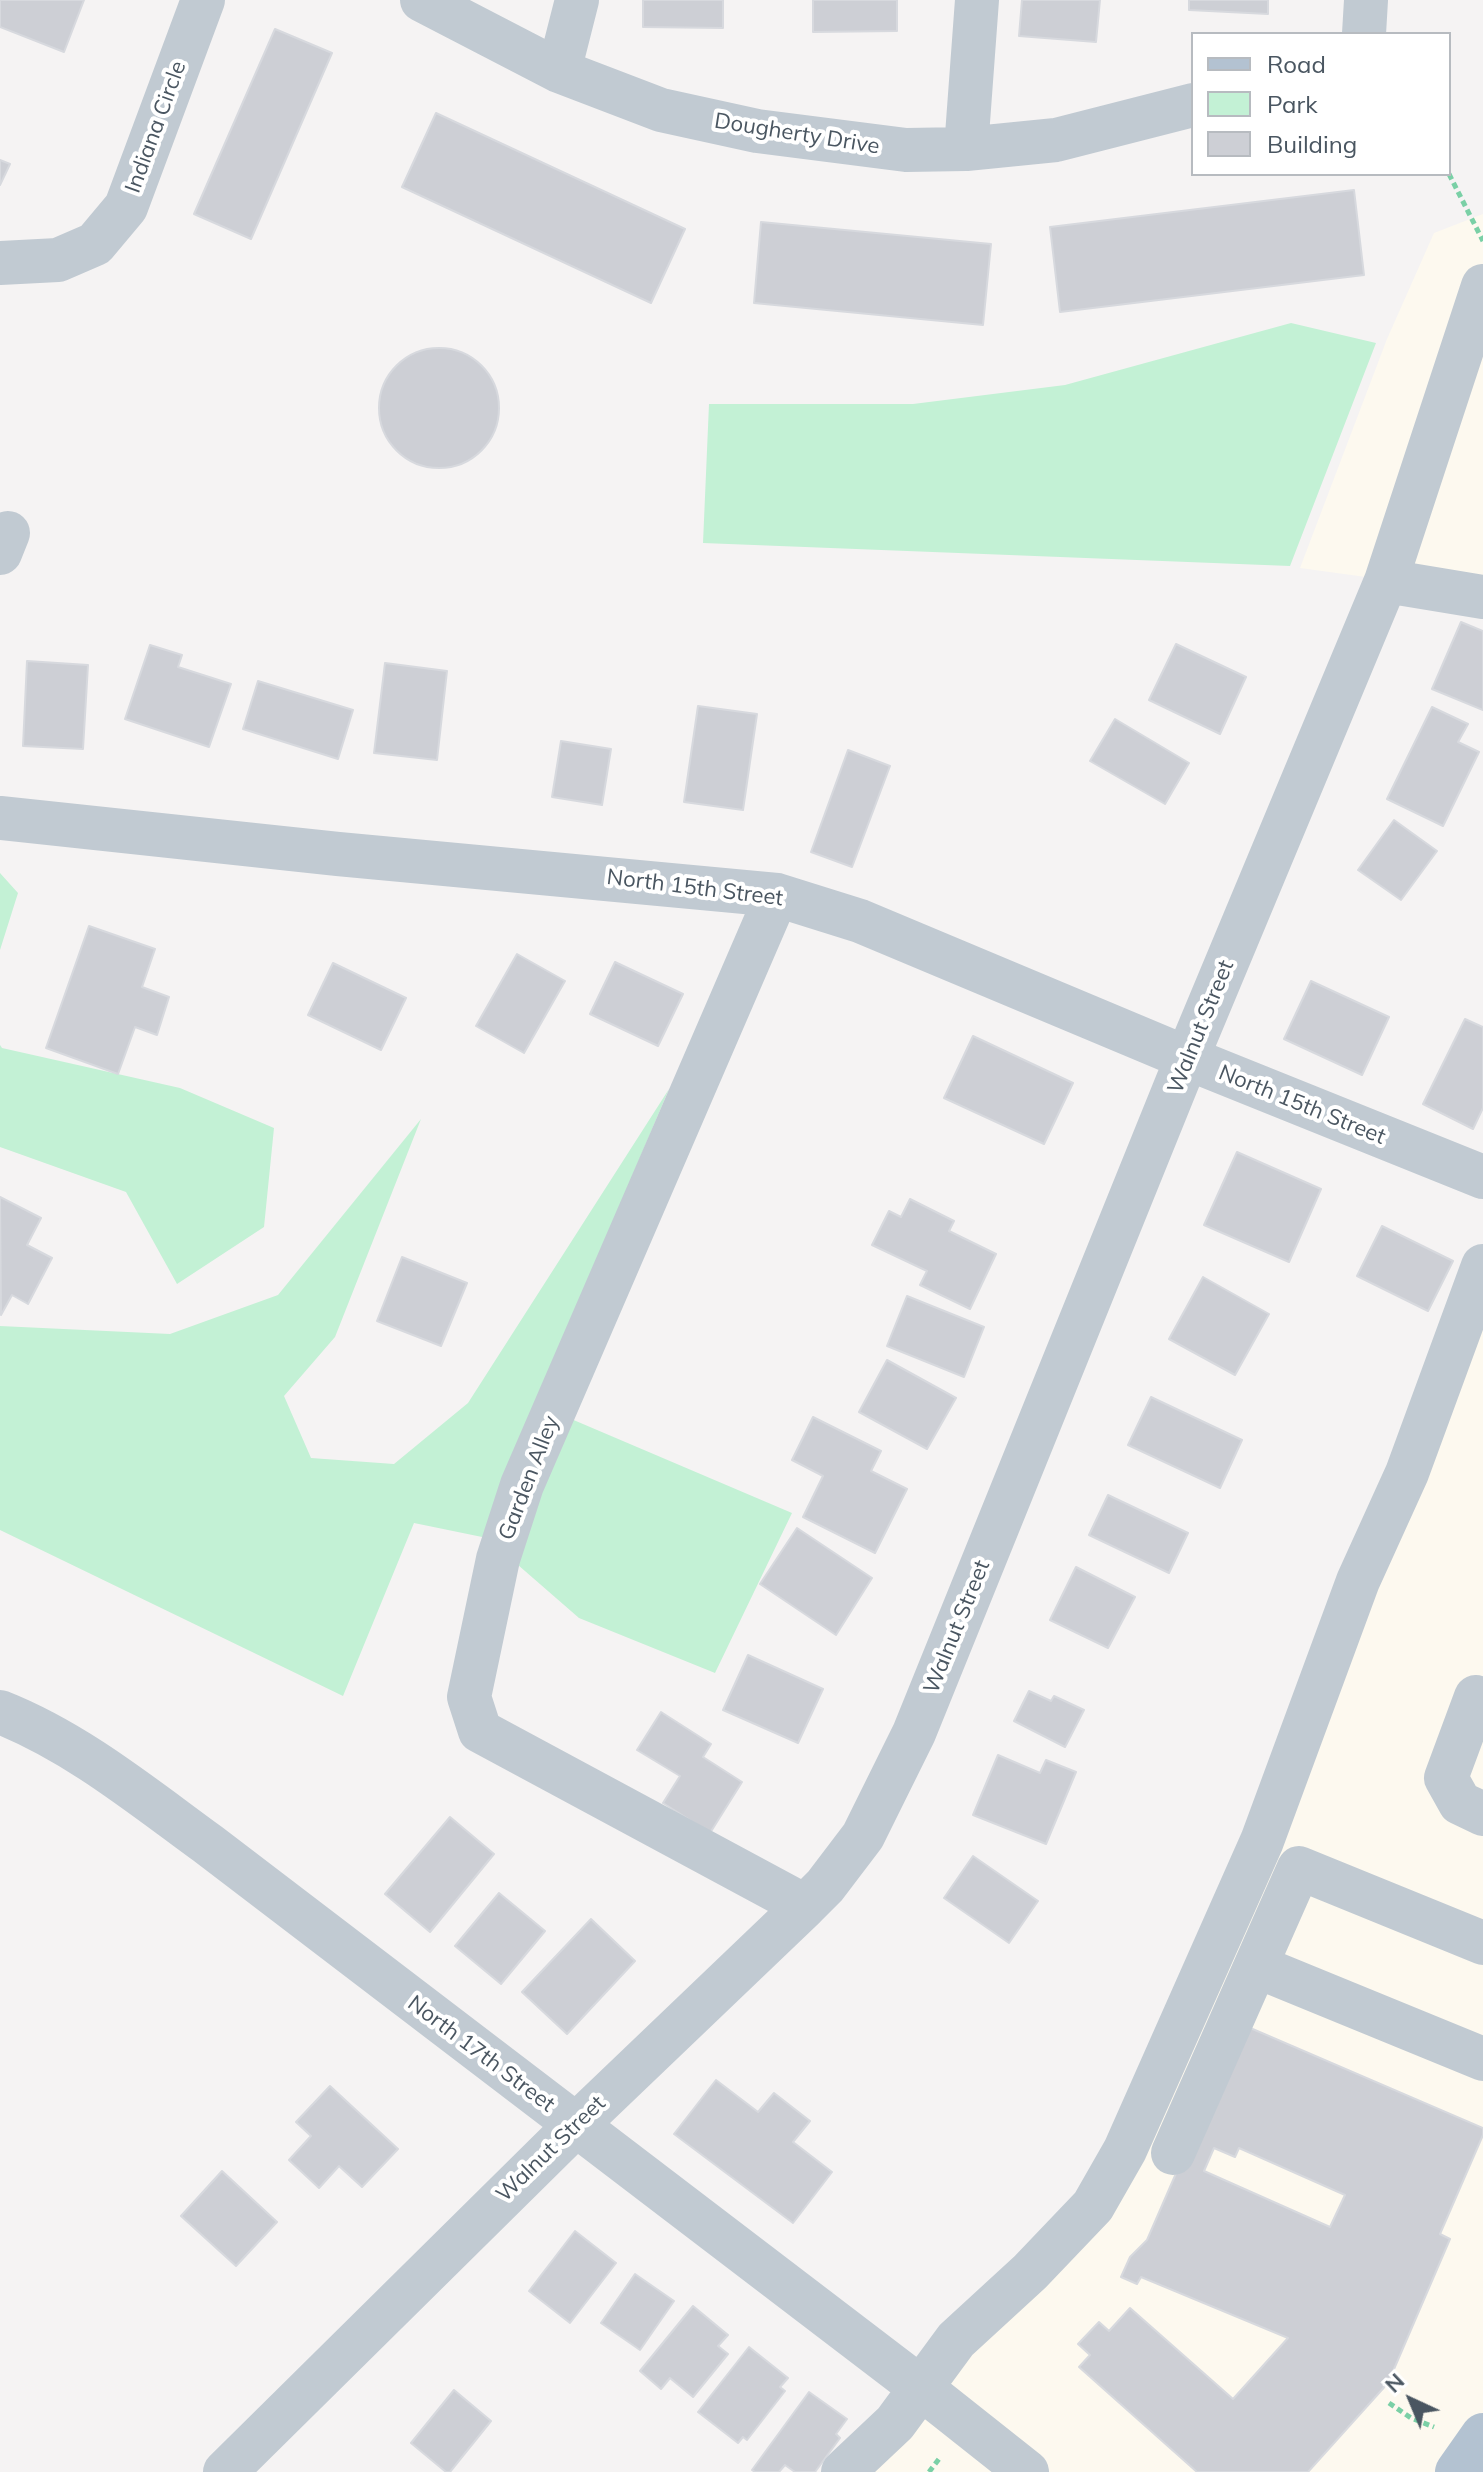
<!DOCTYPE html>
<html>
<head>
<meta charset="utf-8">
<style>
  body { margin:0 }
  #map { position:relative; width:1483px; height:2472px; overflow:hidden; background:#f5f3f3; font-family:Mulish,sans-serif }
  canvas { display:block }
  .legend { position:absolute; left:1191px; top:32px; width:260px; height:144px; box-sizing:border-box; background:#fff; border:2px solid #b7bbc0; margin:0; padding:10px 14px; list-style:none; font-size:24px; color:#4a5661 }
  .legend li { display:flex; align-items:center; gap:16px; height:40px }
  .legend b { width:40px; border:2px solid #b7bbc0 }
  .north { position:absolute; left:1371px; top:2360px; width:80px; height:80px; -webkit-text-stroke:6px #fff; paint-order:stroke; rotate:316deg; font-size:22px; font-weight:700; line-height:32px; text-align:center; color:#4a5661 }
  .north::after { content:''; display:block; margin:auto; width:28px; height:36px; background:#4a5661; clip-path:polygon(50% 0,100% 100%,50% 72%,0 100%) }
</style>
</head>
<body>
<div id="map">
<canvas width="1483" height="2472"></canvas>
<ul class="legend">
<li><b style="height:10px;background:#b3c2d1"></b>Road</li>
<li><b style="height:22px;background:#c3f1d5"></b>Park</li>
<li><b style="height:22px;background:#cdcfd5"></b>Building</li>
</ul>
<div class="north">N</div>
</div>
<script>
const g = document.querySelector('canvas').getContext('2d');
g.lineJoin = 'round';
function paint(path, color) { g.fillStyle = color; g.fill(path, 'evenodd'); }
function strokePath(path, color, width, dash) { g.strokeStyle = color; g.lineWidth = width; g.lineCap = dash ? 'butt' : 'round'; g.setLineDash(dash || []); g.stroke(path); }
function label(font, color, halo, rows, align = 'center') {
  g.font = font + ' Mulish,sans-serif'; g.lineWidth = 8; g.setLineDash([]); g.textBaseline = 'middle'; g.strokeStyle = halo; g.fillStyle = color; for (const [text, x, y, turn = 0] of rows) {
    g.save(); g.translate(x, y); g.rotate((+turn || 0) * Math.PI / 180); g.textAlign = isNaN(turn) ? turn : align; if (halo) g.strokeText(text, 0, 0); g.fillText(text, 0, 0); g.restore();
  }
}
paint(new Path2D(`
  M1483,214V593L1300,568L1387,339L1434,233Z
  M1483,1294V2472H834L1089,2203Z`), '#fdf9ef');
paint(new Path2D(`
  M1291,323L1376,343L1290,566L703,543L709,404H913L1065,385Z
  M0,873L18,893L0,950Z
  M0,1045L2,1048L180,1088L274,1128L264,1227L177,1284L126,1192L0,1147Z
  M669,1089L536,1404L792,1513L715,1673L579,1618L487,1538L414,1523L343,1696L0,1530V1326L170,1334L278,1295L421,1119L335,1337L284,1396L311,1458L394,1464L468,1403Z`), '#c3f1d5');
const building = new Path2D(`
  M0,0H84L64,52L0,27Z
  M643,0H723V28L643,27Z
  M813,0H897V31L813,32Z
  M1022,0H1100L1096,42L1019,36Z
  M1189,0H1268V14L1189,10Z
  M275,29L332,53L251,239L194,214Z
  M436,113L685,229L651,303L402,187Z
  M0,160L10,164L0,185Z
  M1354,190L1364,275L1060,312L1050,227Z
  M761,222L991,244L983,325L754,303Z
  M379 408a60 60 0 1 1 120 0a60 60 0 1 1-120 0Z
  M1461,622L1483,631V710L1432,689Z
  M1176,644L1246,677L1220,734L1149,700Z
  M150,645L182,655L178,667L231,684L209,747L125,719Z
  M27,661L88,665L83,749L23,746Z
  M385,663L447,671L437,760L374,753Z
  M258,681L353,710L338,759L243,729Z
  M698,706L757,714L743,810L684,802Z
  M1432,707L1468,724L1458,742L1479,752L1443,826L1387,799Z
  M1115,719L1189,763L1165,804L1090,761Z
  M561,741L611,749L602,805L552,797Z
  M848,750L890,766L852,867L811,852Z
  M1394,820L1437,851L1401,900L1358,870Z
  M89,926L155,949L142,987L169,997L157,1035L135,1027L118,1074L46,1048Z
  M517,954L565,981L524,1053L476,1026Z
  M615,962L683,994L658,1046L590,1014Z
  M333,963L406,998L381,1050L308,1015Z
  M1311,981L1389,1017L1362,1075L1284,1039Z
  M1465,1019L1483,1027V1108L1473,1129L1423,1104Z
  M973,1036L1073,1083L1044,1144L944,1098Z
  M1237,1152L1321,1189L1289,1262L1204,1225Z
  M0,1197L41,1218L27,1245L52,1258L28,1304L12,1295L1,1315Z
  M910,1199L954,1221L949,1231L996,1254L970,1309L920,1285L927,1271L872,1245L889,1211L901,1217Z
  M1382,1226L1453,1261L1428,1311L1357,1276Z
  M402,1257L467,1283L441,1346L377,1321Z
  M1203,1277L1269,1314L1235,1375L1169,1339Z
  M907,1296L984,1327L964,1377L887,1346Z
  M887,1360L956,1398L927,1449L859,1412Z
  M1151,1397L1242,1440L1220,1488L1128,1445Z
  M813,1417L881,1451L871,1471L907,1489L875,1553L803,1517L823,1476L792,1460Z
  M1108,1495L1188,1533L1169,1573L1089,1535Z
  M797,1528L872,1578L836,1635L760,1584Z
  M1076,1567L1135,1597L1108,1648L1050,1620Z
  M748,1655L823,1689L798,1743L723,1710Z
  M1029,1691L1051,1701L1054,1696L1084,1710L1065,1747L1014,1721Z
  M661,1712L711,1744L703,1757L742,1782L710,1833L663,1803L680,1776L637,1750Z
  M998,1755L1040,1773L1046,1760L1076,1772L1046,1844L973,1815Z
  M450,1817L494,1854L430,1932L385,1894Z
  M973,1856L1038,1901L1009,1943L944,1898Z
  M499,1893L545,1931L501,1984L455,1946Z
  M591,1919L635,1961L567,2034L522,1992Z
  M1241,2024L1483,2128V2135L1440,2234L1450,2239L1388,2383L1308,2472H1197L1079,2367L1090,2355L1078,2344L1099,2322L1109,2331L1130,2308L1233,2399L1288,2338L1141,2277L1137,2284L1121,2277L1130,2257L1147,2240ZM1214,2148L1235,2157L1239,2148L1345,2195L1330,2227L1204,2171Z
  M716,2080L758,2112L774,2093L810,2121L793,2142L832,2172L793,2223L674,2134Z
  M330,2086L398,2149L362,2187L339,2166L319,2188L289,2160L311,2136L296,2122Z
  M222,2171L277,2222L236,2266L181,2216Z
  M575,2231L616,2263L570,2323L529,2291Z
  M635,2274L674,2301L640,2350L601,2323Z
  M693,2306L728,2335L718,2346L728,2354L693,2397L670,2378L661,2389L640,2371Z
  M749,2347L788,2378L780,2387L785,2391L747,2440L743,2437L738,2443L698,2412Z
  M454,2390L491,2421L450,2472H446L411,2443Z
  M809,2392L847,2419L836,2434L840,2438L815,2472H795L785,2465L779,2472H755L752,2470Z`);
paint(building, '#cdcfd5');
strokePath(building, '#d7d9de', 2);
strokePath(new Path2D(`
  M1449,174L1483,241
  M1389,2403L1411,2418L1434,2427
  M929,2472L939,2459`), '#7ad0a6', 5, [6, 4]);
strokePath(new Path2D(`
  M422,0L559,71L661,110L757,131L906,150L966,149L1056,140L1193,105
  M1364,34L1366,0
  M559,71L577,0
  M966,149L977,0
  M0,263L58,260L95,244L126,207L203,0
  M0,553L8,533
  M1386,581L1483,597
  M0,818L338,854L777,895L860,921L1187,1058L1483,1177
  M777,895L522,1485L498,1559L469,1697L480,1731L805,1906
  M1476,1697L1446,1778L1460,1803L1483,1814
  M0,1712C76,1742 142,1796 208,1844L921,2388L1027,2472
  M1256,1966L1483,2059
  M1173,2153L1299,1868L1483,1943
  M225,2472L575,2126L805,1906L825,1886L863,1836L914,1733L1187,1058L1386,581L1483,286
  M843,2472L895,2423L956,2340L1030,2272L1093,2206L1125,2150L1262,1841L1358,1581L1407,1473L1483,1266`), '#c1cad2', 44);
strokePath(new Path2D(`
  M1457,2472L1483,2435`), '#b3c2d1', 44);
label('22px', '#4a5661', '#fff', [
  ["Indiana Circle",156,127,-70],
  ["Dougherty Drive",797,134,9],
  ["North 15th Street",695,888,7],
  ["Walnut Street",1201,1027,-68],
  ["North 15th Street",1302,1105,22],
  ["Garden Alley",529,1478,-69],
  ["Walnut Street",957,1627,-68],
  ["North 17th Street",481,2054,37],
  ["Walnut Street",551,2149,-44]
]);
</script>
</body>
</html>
